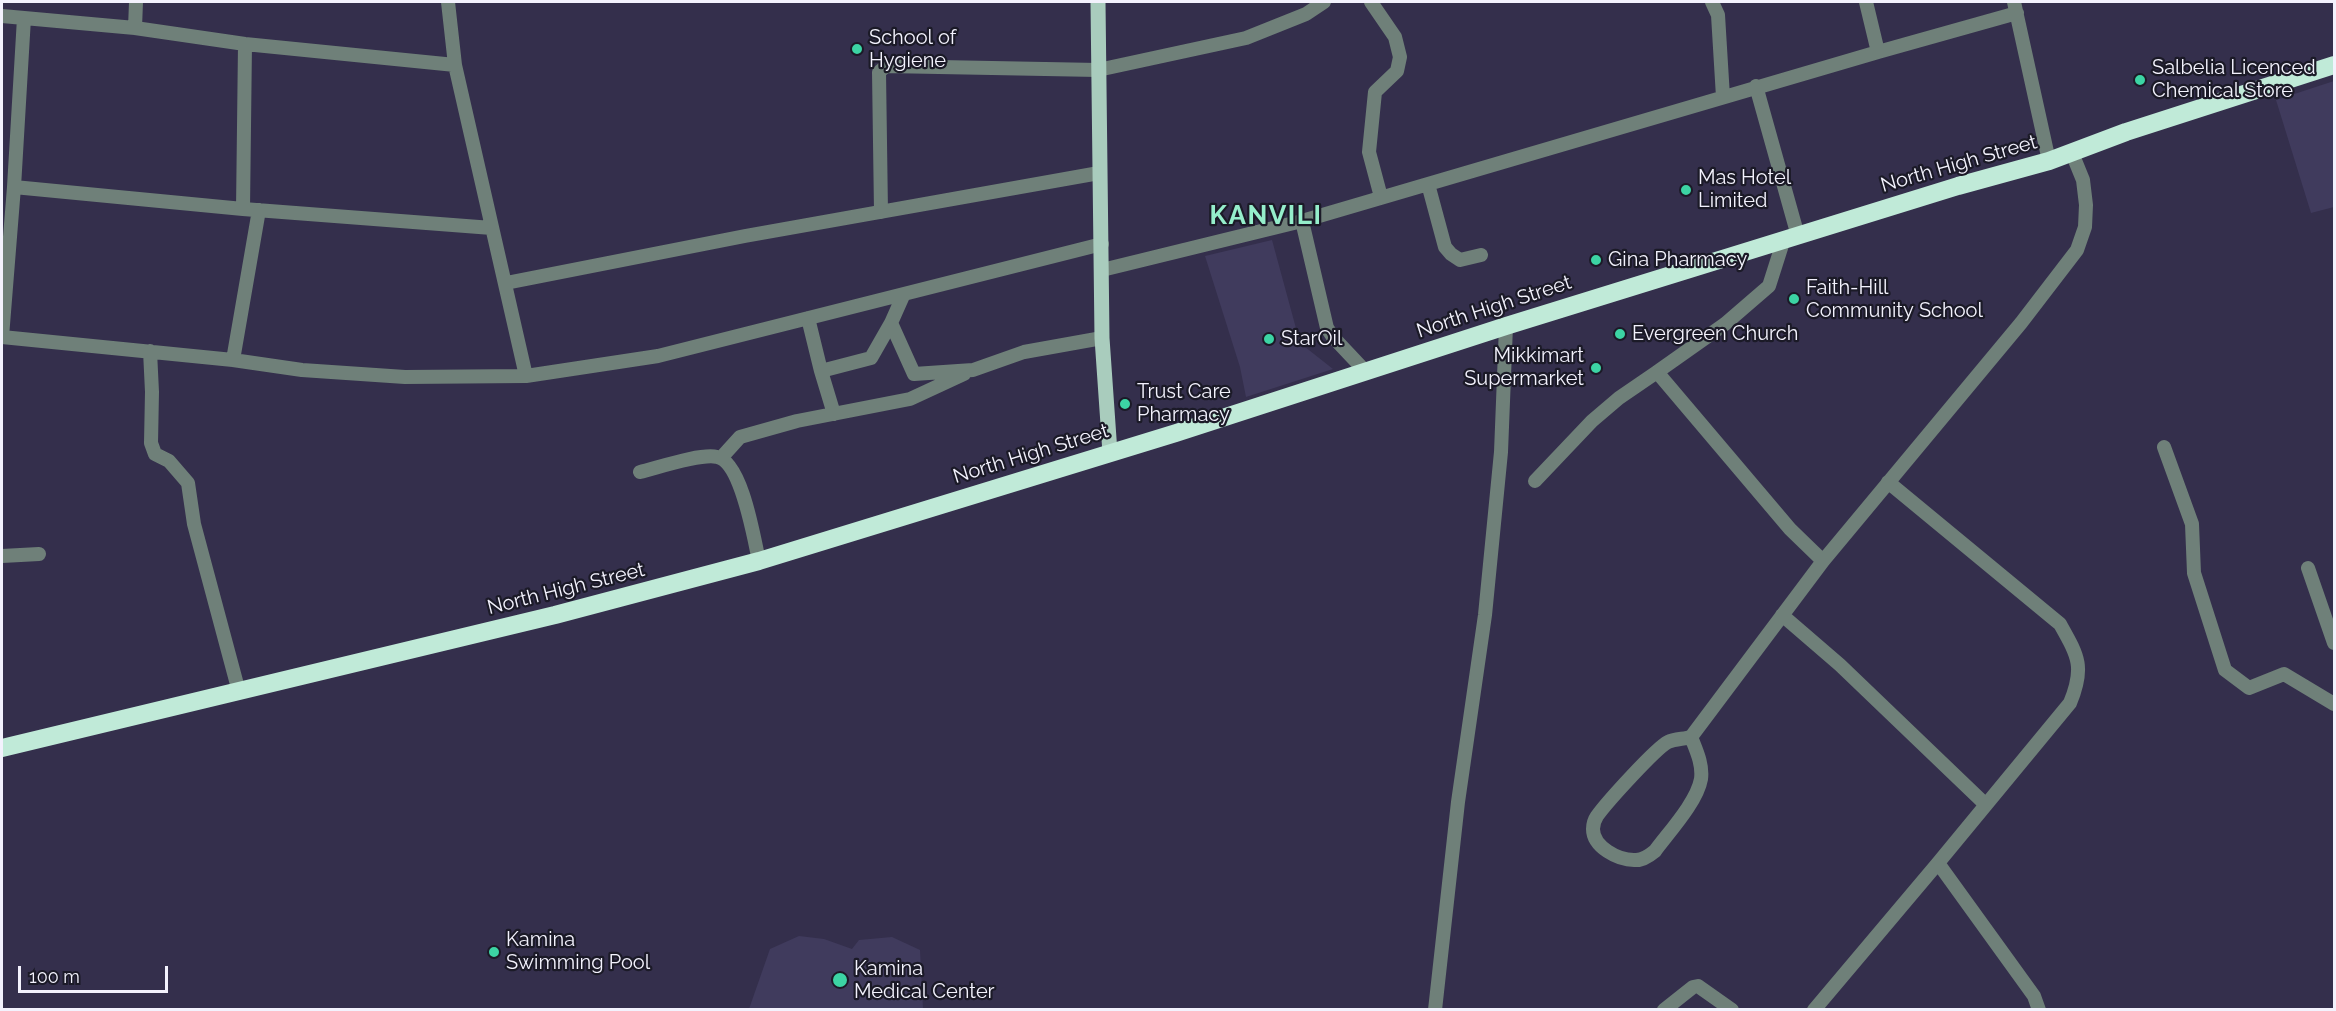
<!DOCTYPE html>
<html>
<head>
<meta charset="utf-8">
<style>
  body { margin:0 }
  #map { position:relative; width:2336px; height:1011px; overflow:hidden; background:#342f4c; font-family:Raleway,sans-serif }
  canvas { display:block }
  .frame { position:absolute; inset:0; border:3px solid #f3f2fd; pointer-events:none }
  .scale { position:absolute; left:18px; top:966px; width:150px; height:27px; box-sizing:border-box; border:3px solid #f3f2fd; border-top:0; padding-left:8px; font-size:18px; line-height:21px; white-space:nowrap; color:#f3f2fd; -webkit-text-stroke:4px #1b1a27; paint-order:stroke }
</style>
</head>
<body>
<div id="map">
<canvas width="2336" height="1011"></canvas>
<div class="frame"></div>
<div class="scale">100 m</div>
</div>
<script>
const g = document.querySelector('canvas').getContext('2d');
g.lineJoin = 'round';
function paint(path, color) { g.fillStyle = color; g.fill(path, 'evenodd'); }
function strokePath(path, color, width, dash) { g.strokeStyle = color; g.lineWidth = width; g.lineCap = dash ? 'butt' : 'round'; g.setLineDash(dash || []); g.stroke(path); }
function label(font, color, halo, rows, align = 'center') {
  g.font = font + ' Raleway,sans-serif'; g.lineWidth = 4.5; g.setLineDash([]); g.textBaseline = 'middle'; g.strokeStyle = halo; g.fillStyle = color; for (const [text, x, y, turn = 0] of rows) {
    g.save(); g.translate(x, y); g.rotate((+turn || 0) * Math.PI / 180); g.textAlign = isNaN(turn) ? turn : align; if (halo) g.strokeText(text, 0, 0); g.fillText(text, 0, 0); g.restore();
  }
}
paint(new Path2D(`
  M2334,81V207L2311,213L2276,100Z
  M1272,240L1300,343L1333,369L1246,397L1240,367L1205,256Z
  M799,936L824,939L852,949L859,940L892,937L920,950L923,1009H749L770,949Z`), '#403b5d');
strokePath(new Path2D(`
  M448,2L455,65L526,376
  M1371,2L1395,37L1400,57L1397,71L1375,92L1369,152L1381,197
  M1712,2L1718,15L1723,97
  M1866,2L1878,52L2017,13
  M2014,2L2049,161
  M2,16L135,28L245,44L455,65
  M135,28L136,2
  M1756,86L1798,236
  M1428,184L1445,247L1451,254L1460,260L1481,255
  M14,187L24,18
  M243,209L245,44
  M881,212L879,72L886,66L1098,70L1246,38L1306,14L1324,2
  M1302,221L1327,328L1333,337L1366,372
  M1102,270L1302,221L1878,52
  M506,283L745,236L1099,173
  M903,296L891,323L914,374L973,370L1024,352L1102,338
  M808,318L821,371
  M2,337L233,360L302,370L405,377L526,376L658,356L1102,244
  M2,337L14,187L243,209L492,228
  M150,351L152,392L151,443L155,454L169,461L188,483L194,524L239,692
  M233,360L259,210
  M1657,372L1725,324L1769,286L1783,242
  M834,414L821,371L871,358L891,323
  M2164,447L2192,524L2194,573L2225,670L2249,688L2284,674L2334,704
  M721,458L740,437L797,421L910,399L964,374
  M640,472C657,468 701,453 717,457C742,462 754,539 759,561
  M1535,481L1592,421L1619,398L1657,372L1790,529L1823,561
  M2,556L39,554
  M2308,568L2334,643
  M1782,615L1840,665L1986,805
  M1691,737C1696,750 1703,764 1701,779C1697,802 1669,832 1655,851C1649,856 1642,861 1634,860C1618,860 1593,847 1593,829C1593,824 1595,819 1597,816C1607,802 1656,748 1668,742C1674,739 1684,739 1691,737L1823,561L2021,323L2077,250L2085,227L2086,205L2083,180L2072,153
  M1938,863L2034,996L2039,1010
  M1435,1010L1458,802L1485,615L1501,452L1506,326
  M1664,1010L1693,987L1698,986L1732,1010
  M1814,1010L1938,863L2070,703C2085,667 2078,656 2060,624L1888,482`), '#6f8079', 14);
strokePath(new Path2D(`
  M1098,2L1102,338L1110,453`), '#a9ccbd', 15);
strokePath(new Path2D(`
  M2,748L555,615L759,561L1176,433L1506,326L1958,186L2049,161L2126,132L2334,65`), '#c0ead8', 18);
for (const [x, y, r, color] of [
  [857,49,6,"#3cd4a4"],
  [2140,80,6,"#3cd4a4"],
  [1686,190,6,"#3cd4a4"],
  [1596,260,6,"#3cd4a4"],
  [1794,299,6,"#3cd4a4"],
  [1620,334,6,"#3cd4a4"],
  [1269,339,6,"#3cd4a4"],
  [1596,368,6,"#3cd4a4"],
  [1125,404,6,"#3cd4a4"],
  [494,952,6,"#3cd4a4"],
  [840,980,8,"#3cd4a4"]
]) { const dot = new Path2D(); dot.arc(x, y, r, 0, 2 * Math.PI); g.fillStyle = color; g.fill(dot); strokePath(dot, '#1b1a27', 2); }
label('20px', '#f3f2fd', '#1b1a27', [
  ["School of",869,38],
  ["Hygiene",869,61],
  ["Salbelia Licenced",2152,68],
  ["Chemical Store",2152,91],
  ["Mas Hotel",1698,178],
  ["Limited",1698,201],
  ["Gina Pharmacy",1608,260],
  ["Faith-Hill",1806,288],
  ["Community School",1806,311],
  ["Evergreen Church",1632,334],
  ["StarOil",1281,339],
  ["Mikkimart",1584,356,"right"],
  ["Supermarket",1584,379,"right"],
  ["Trust Care",1137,392],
  ["Pharmacy",1137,415],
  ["Kamina",506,940],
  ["Swimming Pool",506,963],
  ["Kamina",854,969],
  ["Medical Center",854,992]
], 'left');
label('20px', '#f3f2fd', '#1b1a27', [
  ["North High Street",1959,164,-16],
  ["North High Street",1494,307,-18],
  ["North High Street",1031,454,-17],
  ["North High Street",566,589,-14]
]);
g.letterSpacing = '1.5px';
label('bold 26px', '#95eecb', '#1b1a27', [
  ["KANVILI",1266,216]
]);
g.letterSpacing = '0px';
</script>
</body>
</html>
